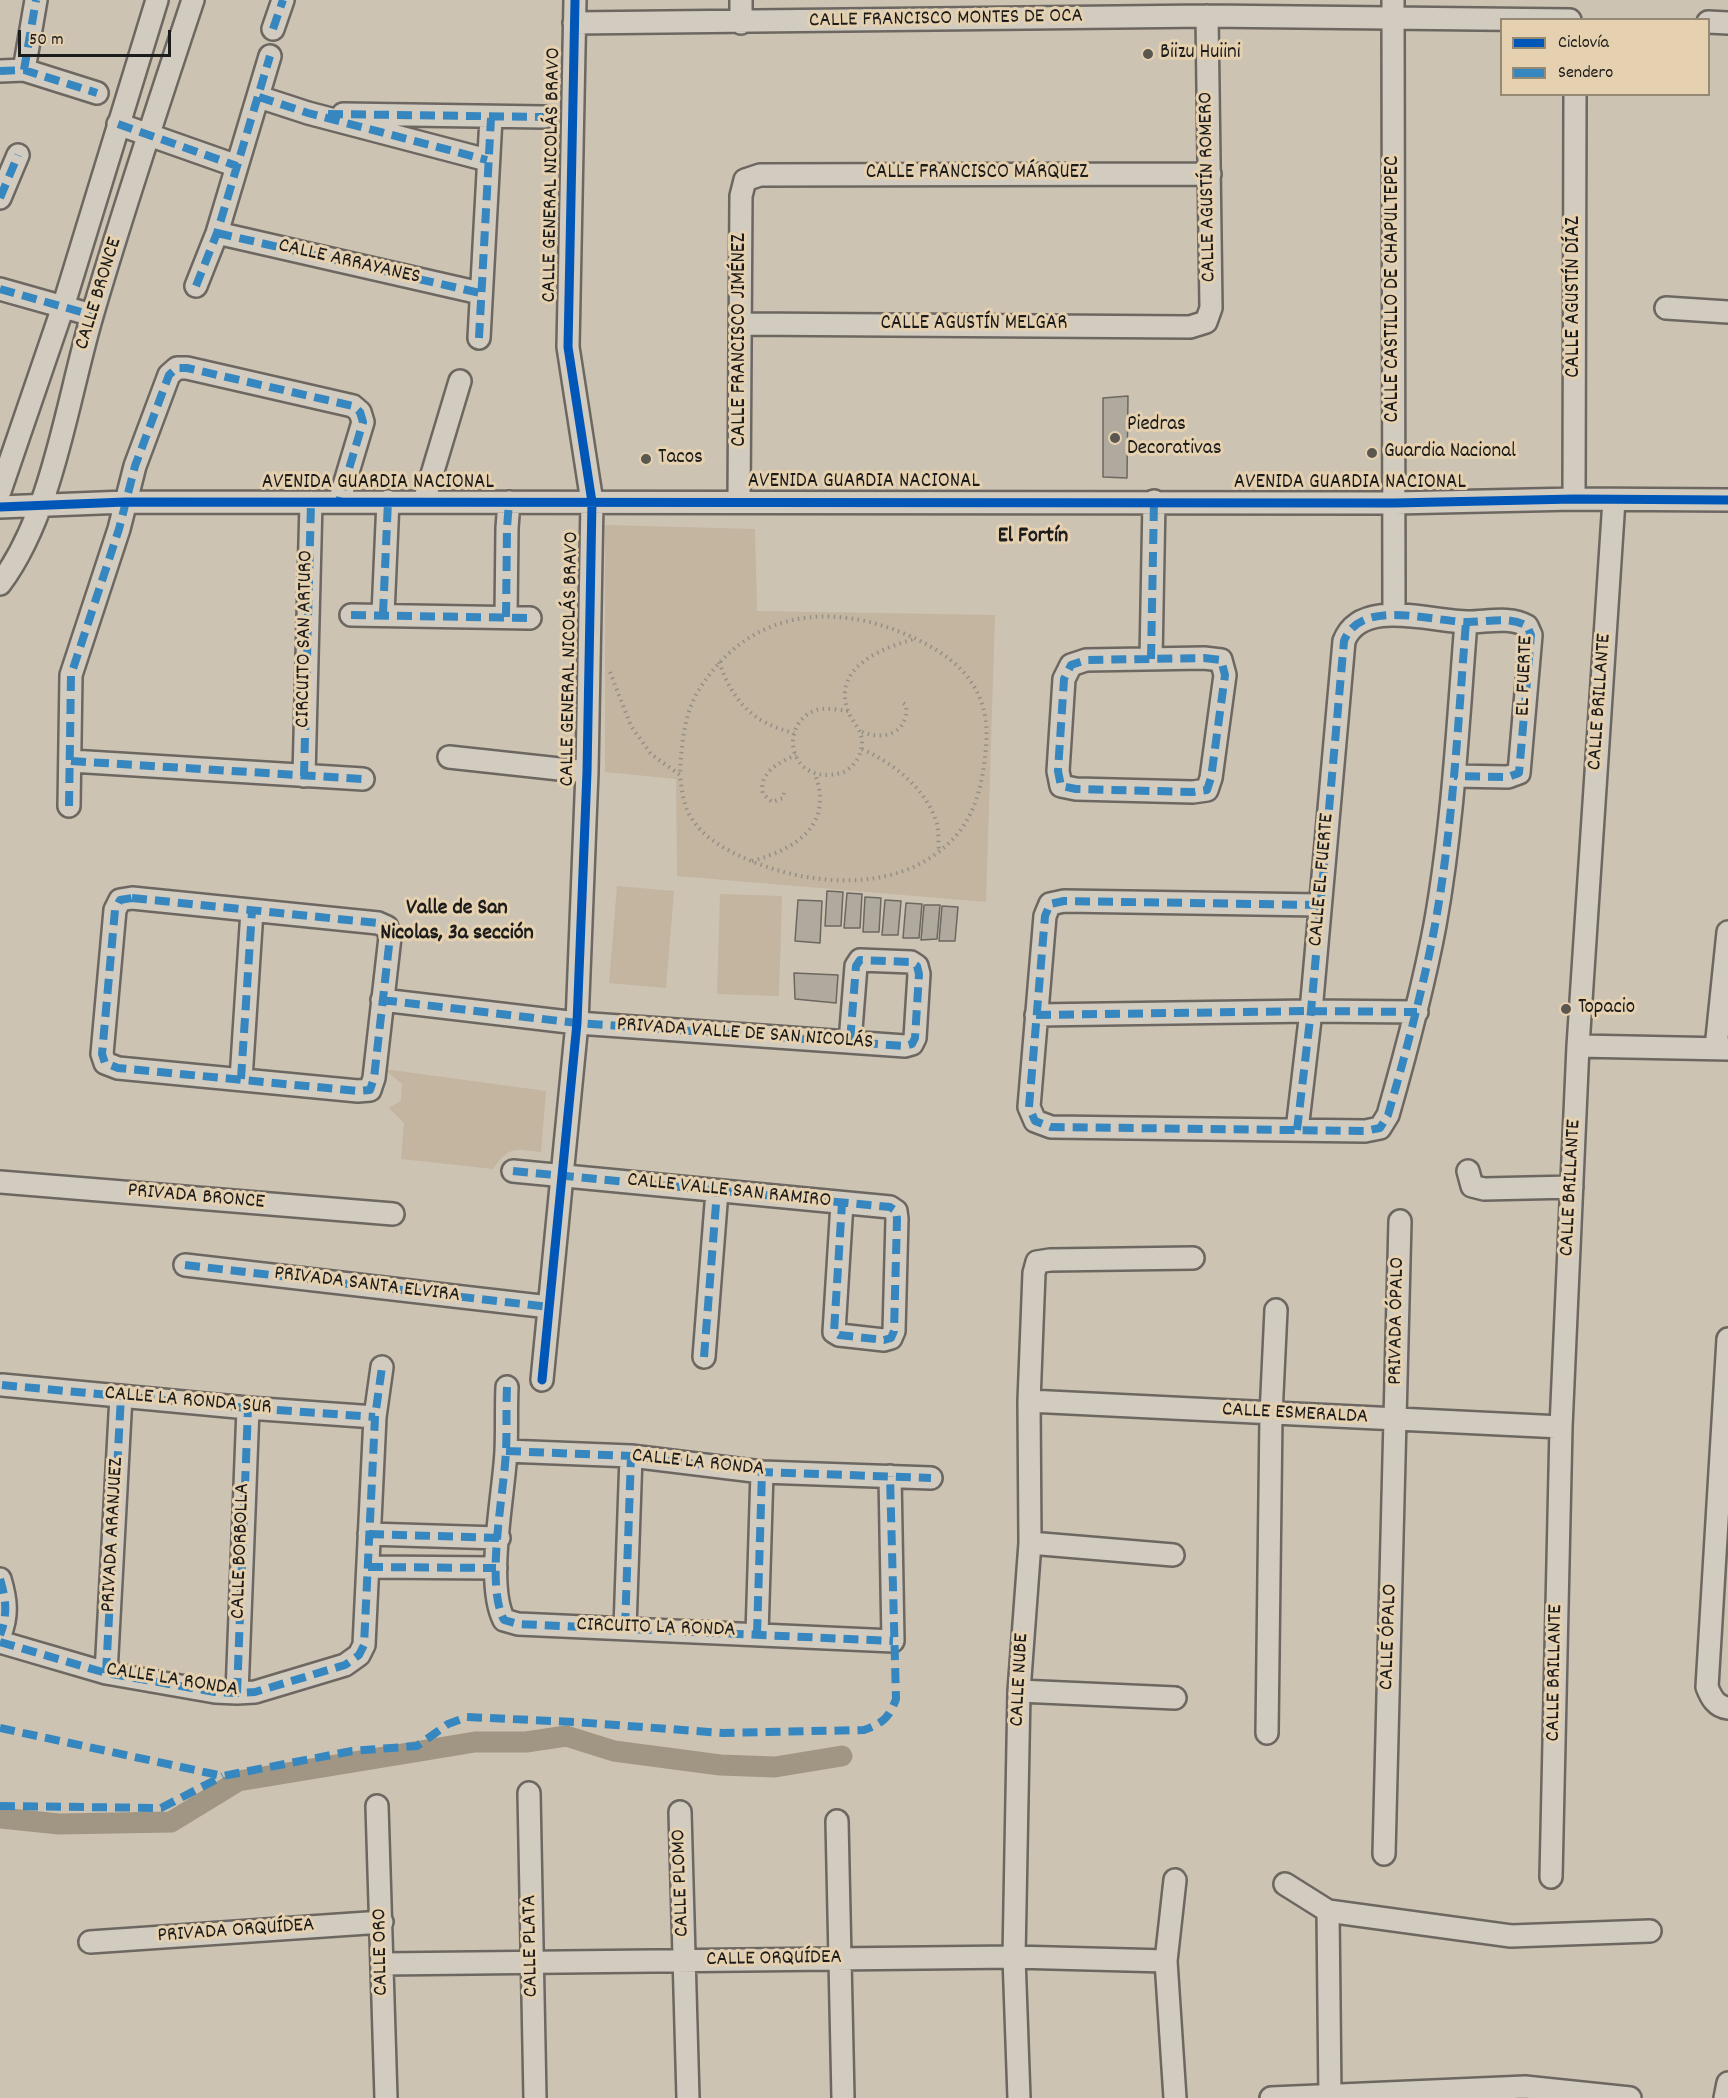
<!DOCTYPE html>
<html>
<head>
<meta charset="utf-8">
<style>
  body { margin:0 }
  #map { position:relative; width:1728px; height:2098px; overflow:hidden; background:#cdc3b2; font-family:Dekko,sans-serif }
  canvas { display:block }
  .legend { position:absolute; left:1500px; top:18px; width:210px; height:78px; box-sizing:border-box; background:#e5d1af; border:2px solid #958974; margin:0; padding:8px 10px; list-style:none; font-size:18px; color:#1c1c1c }
  .legend li { display:flex; align-items:center; gap:12px; height:30px }
  .legend b { width:30px; border:2px solid #958974 }
  .scale { position:absolute; left:18px; top:30px; width:153px; height:27px; box-sizing:border-box; border:3px solid #1c1c1c; border-top:0; padding-left:8px; font-size:18px; line-height:21px; white-space:nowrap; color:#1c1c1c; -webkit-text-stroke:4px #e5d1af; paint-order:stroke }
</style>
</head>
<body>
<div id="map">
<canvas width="1728" height="2098"></canvas>
<ul class="legend">
<li><b style="height:8px;background:#0057b8"></b>Ciclovía</li>
<li><b style="height:8px;background:#3686bf"></b>Sendero</li>
</ul>
<div class="scale">50 m</div>
</div>
<script>
const g = document.querySelector('canvas').getContext('2d');
g.lineJoin = 'round';
function paint(path, color) { g.fillStyle = color; g.fill(path, 'evenodd'); }
function strokePath(path, color, width, dash) { g.strokeStyle = color; g.lineWidth = width; g.lineCap = dash ? 'butt' : 'round'; g.setLineDash(dash || []); g.stroke(path); }
function label(font, color, halo, rows, align = 'center') {
  g.font = font + ' Dekko,sans-serif'; g.lineWidth = 6; g.setLineDash([]); g.textBaseline = 'middle'; g.strokeStyle = halo; g.fillStyle = color; for (const [text, x, y, turn = 0] of rows) {
    g.save(); g.translate(x, y); g.rotate((+turn || 0) * Math.PI / 180); g.textAlign = isNaN(turn) ? turn : align; if (halo) g.strokeText(text, 0, 0); g.fillText(text, 0, 0); g.restore();
  }
}
paint(new Path2D(`
  M605,525L755,529L757,611L995,615L986,902L677,876L676,779L605,772Z
  M617,886L674,891L666,988L609,983Z
  M720,894L782,896L779,996L717,994Z
  M384,1069L546,1091L541,1152C514,1149 509,1146 493,1169L401,1159L404,1123L389,1108L401,1101L402,1084Z`), '#c3b59f');
strokePath(new Path2D(`
  M0,1818L59,1824L171,1822L238,1781L475,1742H526L566,1736L614,1751L720,1765L775,1767L842,1756`), '#a19684', 21);
const building = new Path2D(`
  M1128,396L1127,478L1103,477V398Z
  M827,891L843,892L841,926H825Z
  M847,893L862,894L860,928H844Z
  M865,897L881,898L879,932H863Z
  M798,900L822,901L820,943L795,941Z
  M885,900L901,901L898,935H882Z
  M906,903L922,904L919,938H903Z
  M924,905H940L937,939L921,940Z
  M942,906L958,907L955,941H939Z
  M794,973L838,975L836,1003L795,999Z`);
paint(building, '#b0a99d');
strokePath(building, '#6c6760', 1.5);
const street = new Path2D(`
  M1393,0L1394,614
  M1708,22L1728,23
  M574,23L1207,16L1570,20
  M741,23V0
  M273,29L283,0
  M24,70L36,0
  M0,71L24,70L97,93
  M259,97L308,113L487,160
  M343,114L544,117
  M118,124L237,166
  M0,198L18,155
  M217,233L480,293
  M196,286L217,233L270,56
  M0,289L92,315
  M1666,308L1728,312
  M742,324L1190,327L1206,322L1211,308L1207,16
  M479,338L491,118
  M0,491L63,307L157,0
  M1574,499L1575,94
  M424,501L460,381
  M739,501L741,196L745,180L760,175L1210,174
  M0,507L125,502L1395,503L1574,499L1728,500
  M0,584C53,513 67,401 92,316C123,210 158,105 193,0
  M383,614L388,501
  M351,615L530,618
  M506,617L507,528L509,502
  M1204,658L1221,660L1225,675L1211,778L1207,790L1193,792L1076,789L1061,786L1058,771L1064,679L1071,665L1086,660Z
  M1151,659L1154,501
  M449,757L587,772
  M71,761L363,779
  M304,776L311,502
  M69,806L71,675L119,529L135,466L169,375L177,368H187L353,406L360,412L363,422L339,502
  M132,898L378,923L387,927L390,937L374,1078L370,1090L358,1091L118,1068L105,1063L102,1054L115,910L120,900Z
  M1320,905L1064,901L1050,904L1045,916L1029,1107L1035,1121L1051,1127L1365,1131L1380,1128L1388,1115C1406,1052 1423,989 1435,925C1453,825 1458,723 1466,622
  M382,1000L577,1023L905,1046L912,1044L915,1038L919,974L917,966L911,962L860,960L856,966L850,1042
  M1036,1015L1311,1011L1417,1012
  M1578,1046L1728,1049
  M1716,1048L1728,932
  M241,1079L252,911
  M1297,1130L1311,1011L1344,641C1361,597 1432,622 1468,622C1487,622 1510,616 1527,626L1531,635L1519,773L1508,777L1454,776
  M513,1171L890,1207L896,1211L897,1219L894,1331L891,1338L884,1340L839,1335L834,1332L842,1203
  M1468,1171L1472,1186L1484,1189L1572,1187
  M0,1182L393,1214
  M185,1265L549,1307
  M1728,1339L1707,1687C1711,1697 1716,1707 1728,1708
  M704,1357L717,1191
  M542,1380L577,1023L587,772L592,502L568,347L575,0
  M2,1385L248,1408L375,1417
  M507,1387C506,1408 507,1430 506,1451C504,1494 485,1584 504,1620L518,1624L893,1641L890,1476
  M1029,1401L1561,1427
  M506,1451L631,1456L762,1472L931,1478
  M369,1534L499,1538
  M1030,1543L1173,1555
  M368,1567L496,1568
  M0,1579C6,1599 8,1615 0,1635
  M625,1628L631,1456
  M757,1634L762,1472
  M0,1642L106,1673L215,1692L237,1693L255,1692L345,1665L359,1655L364,1645L375,1417L382,1367
  M106,1673L121,1396
  M1019,1691L1175,1698
  M237,1693L248,1408
  M1267,1733L1271,1415L1276,1310
  M529,1793L535,2098
  M377,1806L386,2098
  M680,1812L688,2098
  M837,1821L843,2098
  M1384,1854L1400,1221
  M1551,1877L1561,1427L1578,1046L1614,500
  M1175,1880L1166,1961L1175,2098
  M1285,1884L1328,1911L1511,1936L1650,1931
  M1328,1911L1330,2098
  M90,1942L382,1922
  M382,1964L1014,1957L1166,1961
  M1019,2098L1014,1957L1019,1691L1030,1543L1029,1401L1034,1273L1037,1262L1050,1260L1193,1258
  M1271,2098L1525,2087L1630,2098
  M1725,2098L1728,2083`);
strokePath(street, '#6c6760', 26);
strokePath(new Path2D(`
  M719,662C733,701 752,723 794,733
  M610,672L631,726L651,754L680,775C682,790 683,806 692,819C703,837 723,848 742,857C805,886 895,895 949,843C976,818 983,782 986,747C990,705 974,674 938,651C873,611 787,598 727,655C713,669 700,685 692,703C683,726 681,751 680,775
  M848,711C838,710 825,707 816,710C777,724 789,787 841,773C851,770 859,759 861,750C866,730 852,725 847,708C834,666 884,647 915,639
  M862,732C884,741 909,733 906,705L902,702
  M862,749C893,763 927,789 937,824C939,832 938,843 939,852
  M784,793L783,798L772,802L763,794C758,773 779,762 796,755
  M752,861C796,849 834,825 815,774`), '#948f87', 4, [1.5, 4.5]);
strokePath(street, '#d2cbbf', 21);
strokePath(new Path2D(`
  M273,29L283,0
  M24,70L36,0
  M0,71L24,70L97,93
  M259,97L308,113L487,160
  M328,114L544,117
  M118,124L237,166
  M0,198L18,155
  M217,233L480,293
  M196,286L217,233L270,56
  M0,289L92,315
  M479,338L491,118
  M383,614L388,501
  M351,615L530,618
  M506,617L507,528L509,502
  M1204,658L1221,660L1225,675L1211,778L1207,790L1193,792L1076,789L1061,786L1058,771L1064,679L1071,665L1086,660Z
  M1151,659L1154,501
  M71,761L363,779
  M304,776L311,502
  M69,806L71,675L119,529L135,466L169,375L177,368H187L353,406L360,412L363,422L339,502
  M132,898L378,923L387,927L390,937L374,1078L370,1090L358,1091L118,1068L105,1063L102,1054L115,910L120,900Z
  M1320,905L1064,901L1050,904L1045,916L1029,1107L1035,1121L1051,1127L1365,1131L1380,1128L1388,1115C1406,1052 1423,989 1435,925C1453,825 1458,723 1466,622
  M382,1000L577,1023L905,1046L912,1044L915,1038L919,974L917,966L911,962L860,960L856,966L850,1042
  M1036,1015L1311,1011L1417,1012
  M241,1079L252,911
  M1297,1130L1311,1011L1344,641C1361,597 1432,622 1468,622C1487,622 1510,616 1527,626L1531,635L1519,773L1508,777L1454,776
  M513,1171L890,1207L896,1211L897,1219L894,1331L891,1338L884,1340L839,1335L834,1332L842,1203
  M185,1265L549,1307
  M704,1357L717,1191
  M2,1385L248,1408L375,1417
  M507,1387C506,1408 507,1430 506,1451C504,1494 485,1584 504,1620L518,1624L893,1641
  M506,1451L631,1456L762,1472L931,1478
  M369,1534L499,1538
  M368,1567L496,1568
  M0,1579C6,1599 8,1615 0,1635
  M625,1628L631,1456
  M757,1634L762,1472
  M0,1642L106,1673L215,1692L237,1693L255,1692L345,1665L359,1655L364,1645L375,1417L382,1367
  M106,1673L121,1396
  M237,1693L248,1408
  M0,1728L223,1776L352,1751L417,1746L448,1724L467,1717L575,1722L723,1733L864,1730C883,1723 889,1718 896,1699L890,1476
  M0,1806L161,1808L223,1776`), '#3686bf', 8, [15, 8]);
strokePath(new Path2D(`
  M0,507L125,502L1395,503L1574,499L1728,500
  M542,1380L577,1023L587,772L592,502L568,347L575,0`), '#0057b8', 9);
for (const [x, y, r, color] of [
  [1148,54,6,"#5a5650"],
  [1115,438,6,"#5a5650"],
  [1372,453,6,"#5a5650"],
  [646,459,6,"#5a5650"],
  [1566,1009,6,"#5a5650"]
]) { const dot = new Path2D(); dot.arc(x, y, r, 0, 2 * Math.PI); g.fillStyle = color; g.fill(dot); strokePath(dot, '#e5d1af', 2); }
label('21px', '#1c1c1c', '#e5d1af', [
  ["CALLE FRANCISCO MONTES DE OCA",946,20,-1],
  ["CALLE FRANCISCO MÁRQUEZ",977,174],
  ["CALLE GENERAL NICOLÁS BRAVO",553,175,-89],
  ["CALLE AGUSTÍN ROMERO",1209,187,-91],
  ["CALLE ARRAYANES",349,263,13],
  ["CALLE CASTILLO DE CHAPULTEPEC",1394,289,-90],
  ["CALLE BRONCE",100,294,-73],
  ["CALLE AGUSTÍN DÍAZ",1575,297,-90],
  ["CALLE AGUSTÍN MELGAR",974,325],
  ["CALLE FRANCISCO JIMÉNEZ",741,340,-90],
  ["AVENIDA GUARDIA NACIONAL",864,483],
  ["AVENIDA GUARDIA NACIONAL",378,484],
  ["AVENIDA GUARDIA NACIONAL",1350,484],
  ["CIRCUITO SAN ARTURO",306,639,-89],
  ["CALLE GENERAL NICOLÁS BRAVO",571,659,-89],
  ["EL FUERTE",1526,676,-88],
  ["CALLE BRILLANTE",1601,702,-86],
  ["CALLE EL FUERTE",1323,880,-85],
  ["PRIVADA VALLE DE SAN NICOLÁS",745,1035,4],
  ["CALLE BRILLANTE",1572,1188,-87],
  ["CALLE VALLE SAN RAMIRO",729,1192,6],
  ["PRIVADA BRONCE",196,1198,5],
  ["PRIVADA SANTA ELVIRA",367,1286,7],
  ["PRIVADA ÓPALO",1398,1321,-89],
  ["CALLE LA RONDA SUR",188,1402,5],
  ["CALLE ESMERALDA",1295,1415,3],
  ["CALLE LA RONDA",698,1464,6],
  ["PRIVADA ARANJUEZ",114,1535,-87],
  ["CALLE BORBOLLA",242,1551,-88],
  ["CIRCUITO LA RONDA",656,1629,2],
  ["CALLE ÓPALO",1390,1637,-88],
  ["CALLE BRILLANTE",1556,1673,-89],
  ["CALLE NUBE",1021,1680,-87],
  ["CALLE LA RONDA",172,1681,9],
  ["CALLE PLOMO",682,1883,-92],
  ["PRIVADA ORQUÍDEA",236,1932,-4],
  ["CALLE PLATA",532,1946,-91],
  ["CALLE ORO",382,1952,-91],
  ["CALLE ORQUÍDEA",774,1960,-1]
]);
label('21px', '#1c1c1c', '#e5d1af', [
  ["Biizu Huiini",1160,54],
  ["Piedras",1127,426],
  ["Decorativas",1127,450],
  ["Guardia Nacional",1384,453],
  ["Tacos",658,459],
  ["Topacio",1578,1009]
], 'left');
label('bold 22px', '#1c1c1c', '#e5d1af', [
  ["El Fortín",1033,538],
  ["Valle de San",457,910],
  ["Nicolas, 3a sección",457,935]
]);
</script>
</body>
</html>
